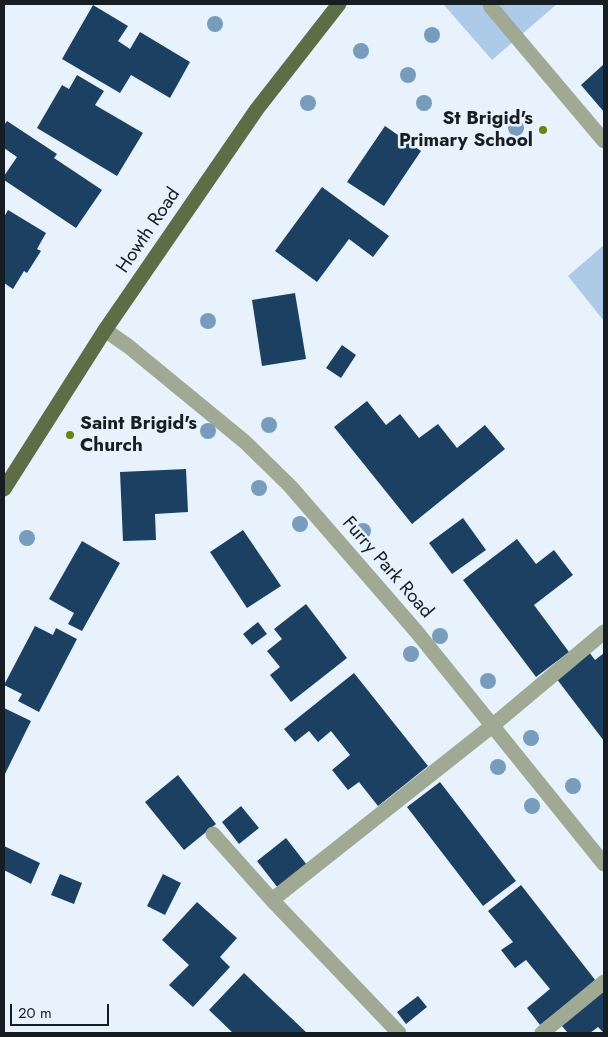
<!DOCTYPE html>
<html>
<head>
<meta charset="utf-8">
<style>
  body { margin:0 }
  #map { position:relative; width:608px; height:1037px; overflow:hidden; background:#e7f2fd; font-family:Jost,sans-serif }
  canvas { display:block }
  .frame { position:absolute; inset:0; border:5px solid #161d23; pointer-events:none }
  .scale { position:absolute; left:10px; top:1004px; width:99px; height:22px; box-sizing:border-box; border:2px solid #161d23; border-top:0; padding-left:6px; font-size:15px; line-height:18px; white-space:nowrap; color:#161d23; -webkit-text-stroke:4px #e7f2fd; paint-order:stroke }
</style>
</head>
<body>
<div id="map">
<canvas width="608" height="1037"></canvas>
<div class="frame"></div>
<div class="scale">20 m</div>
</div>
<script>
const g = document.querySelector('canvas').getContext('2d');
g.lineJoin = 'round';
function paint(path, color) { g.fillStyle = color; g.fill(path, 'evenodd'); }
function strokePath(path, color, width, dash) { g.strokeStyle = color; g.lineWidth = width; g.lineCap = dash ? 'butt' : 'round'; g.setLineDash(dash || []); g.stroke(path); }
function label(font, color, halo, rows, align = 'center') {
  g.font = font + ' Jost,sans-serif'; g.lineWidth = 5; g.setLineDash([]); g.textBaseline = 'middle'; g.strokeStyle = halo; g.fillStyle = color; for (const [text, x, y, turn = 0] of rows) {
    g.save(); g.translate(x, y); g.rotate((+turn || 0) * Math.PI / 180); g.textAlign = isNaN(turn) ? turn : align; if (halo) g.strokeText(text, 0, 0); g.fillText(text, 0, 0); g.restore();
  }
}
paint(new Path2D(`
  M445,4H557L492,60L444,5Z
  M604,245V321L568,276Z`), '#adcae8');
paint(new Path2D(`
  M93,5L128,26L118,41L130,49L140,32L190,62L170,98L131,75L120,93L62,59Z
  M604,64V112L581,85Z
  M77,75L104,91L95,105L143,133L117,176L37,128L62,85L69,89Z
  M7,121L57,154L54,158L102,190L76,228L4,180V176L17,157L4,148V125Z
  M385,126L421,151L384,206L347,182Z
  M322,187L389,236L373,257L349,239L317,282L275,251Z
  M8,210L46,233L37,249L41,251L27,273L24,271L13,289L4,283V217Z
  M295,293L306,359L262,366L252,300Z
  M342,345L356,355L341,378L326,368Z
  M367,401L386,425L400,414L419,438L438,424L457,448L485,425L505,449L412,524L334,427Z
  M186,469L188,512L155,514L156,540L123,541L120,472Z
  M463,518L486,550L452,574L429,543Z
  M243,530L281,586L247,608L210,552Z
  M517,539L536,564L554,550L573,575L534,605L569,652L536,677L463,580Z
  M82,541L120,563L82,631L68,624L74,613L49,599Z
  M306,604L347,658L291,702L270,675L280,667L267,651L282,639L274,629Z
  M258,622L267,634L252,645L243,634Z
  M35,626L53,635L56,628L77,639L39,712L18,701L22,694L4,685Z
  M589,652L595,660L604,653V741L556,678Z
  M354,673L428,766L378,806L359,782L348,790L332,770L350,755L331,731L318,742L309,731L295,742L284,729Z
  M4,708L31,721L4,776Z
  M178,775L216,824L184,850L145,802Z
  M440,782L516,881L483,906L407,807Z
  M241,806L259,828L239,844L222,822Z
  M286,838L307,865L278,888L257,861Z
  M4,846L40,863L31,884L4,870Z
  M60,874L82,883L74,904L51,895Z
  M163,874L181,883L165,915L147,906Z
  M521,885L596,981L540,1025L527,1008L550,989L526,960L515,968L501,950L513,942L488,911Z
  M197,902L237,938L220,957L230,967L193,1007L169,985L189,965L162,940Z
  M244,973L270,998L307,1033H233L209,1010Z
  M602,992L604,994V1033L598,1027L590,1033H568L561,1025Z
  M418,996L427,1007L406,1024L397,1012Z`), '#1c4061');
strokePath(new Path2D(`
  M490,4L491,7L604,141
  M105,330L128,346L245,442L290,486L416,631L604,864
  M213,834L272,900L399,1033
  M272,900L492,726L604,632
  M542,1033L604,982`), '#9fa993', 15);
strokePath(new Path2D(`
  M4,489L105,330L257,109L339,4`), '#5d6d46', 15);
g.fillStyle = '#779cbc';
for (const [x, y] of [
  [215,24],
  [432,35],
  [361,51],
  [408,75],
  [308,103],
  [424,103],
  [516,128],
  [208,321],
  [269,425],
  [208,431],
  [259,488],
  [300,524],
  [363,531],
  [27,538],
  [440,636],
  [411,654],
  [488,681],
  [531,738],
  [498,767],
  [573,786],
  [532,806]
]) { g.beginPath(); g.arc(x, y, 8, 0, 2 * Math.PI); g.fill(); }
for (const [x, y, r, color] of [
  [543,130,5,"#64880d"],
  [70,435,5,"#64880d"]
]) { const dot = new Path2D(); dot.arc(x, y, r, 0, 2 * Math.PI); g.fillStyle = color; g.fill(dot); strokePath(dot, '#e7f2fd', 2); }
label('bold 19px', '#161d23', '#e7f2fd', [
  ["St Brigid's",533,119],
  ["Primary School",533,141],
  ["Saint Brigid's",80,424,"left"],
  ["Church",80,446,"left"]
], 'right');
label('19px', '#161d23', '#e7f2fd', [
  ["Howth Road",149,231,-56],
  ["Furry Park Road",387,568,49]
]);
</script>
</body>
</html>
